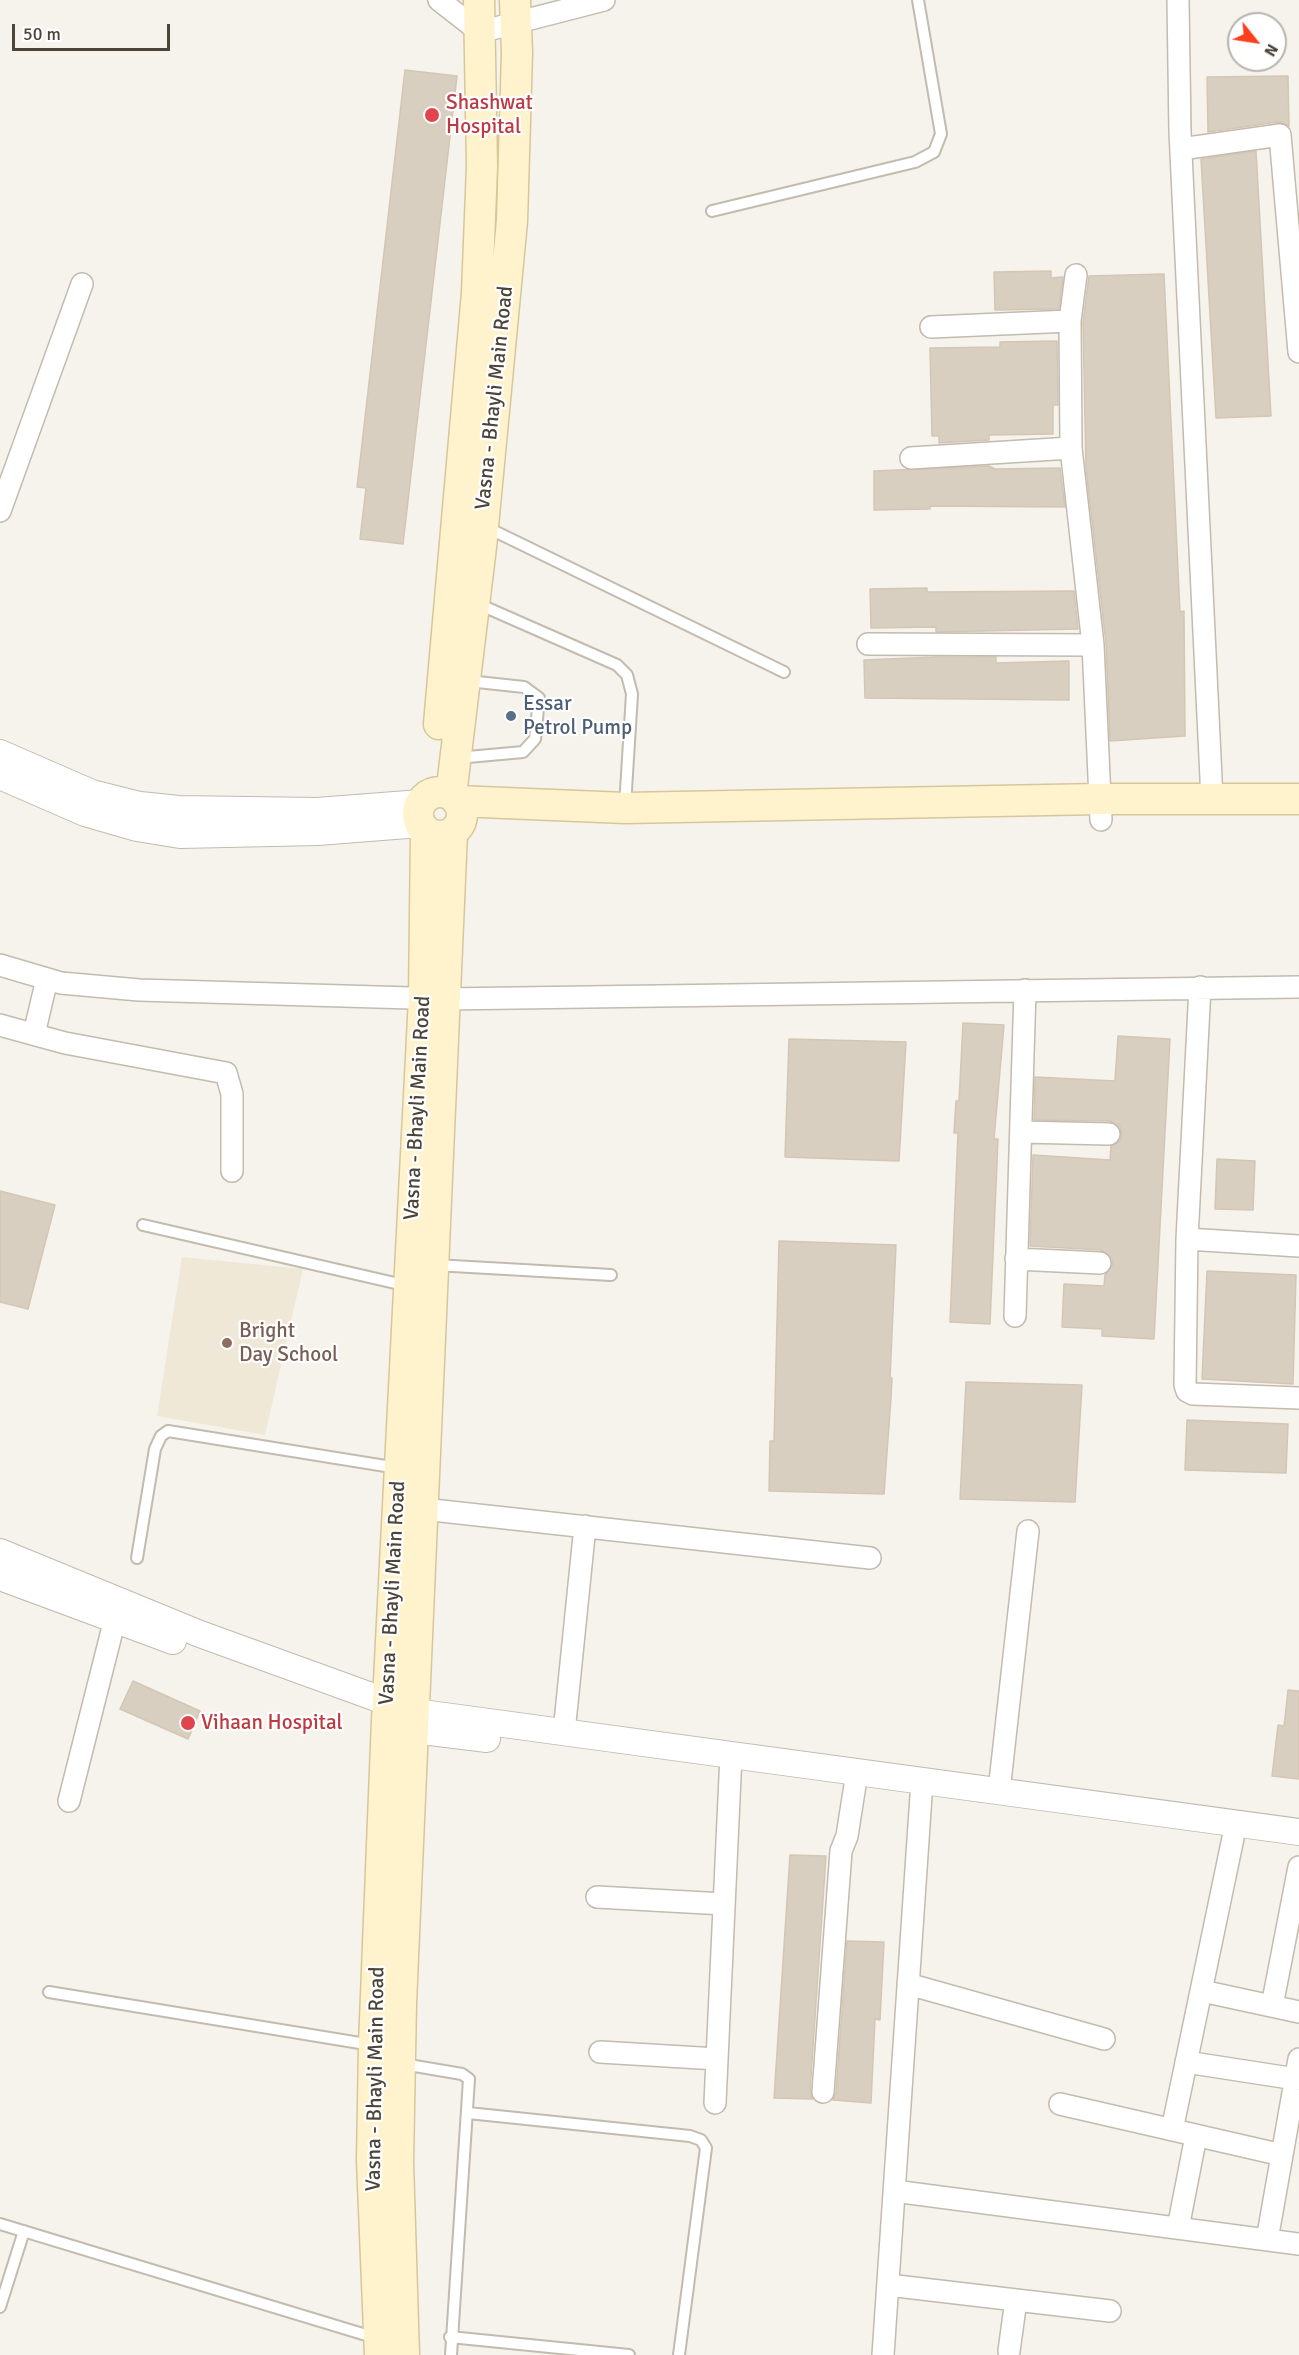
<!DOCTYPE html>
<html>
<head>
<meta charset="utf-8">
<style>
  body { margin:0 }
  #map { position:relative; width:1299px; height:2355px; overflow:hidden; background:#f6f3ec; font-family:Signika,sans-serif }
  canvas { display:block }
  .north { position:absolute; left:1227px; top:12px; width:60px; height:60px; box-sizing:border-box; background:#fff; border:2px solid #b7b4b0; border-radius:50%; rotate:120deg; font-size:16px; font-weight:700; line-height:24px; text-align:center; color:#4b4439 }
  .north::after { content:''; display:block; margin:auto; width:21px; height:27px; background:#fc3f1d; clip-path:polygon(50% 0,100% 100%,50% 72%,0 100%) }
  .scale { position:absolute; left:12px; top:24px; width:158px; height:27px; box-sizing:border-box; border:3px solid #4b4439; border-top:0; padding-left:8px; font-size:18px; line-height:21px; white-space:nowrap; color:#4b4439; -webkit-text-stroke:4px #fff; paint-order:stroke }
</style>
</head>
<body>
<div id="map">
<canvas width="1299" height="2355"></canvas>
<div class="north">N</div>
<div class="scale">50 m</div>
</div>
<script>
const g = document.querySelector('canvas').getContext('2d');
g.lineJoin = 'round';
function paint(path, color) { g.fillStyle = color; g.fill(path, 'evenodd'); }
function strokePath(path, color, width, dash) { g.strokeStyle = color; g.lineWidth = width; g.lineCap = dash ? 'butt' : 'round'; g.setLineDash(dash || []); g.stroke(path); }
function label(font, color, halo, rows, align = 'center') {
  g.font = font + ' Signika,sans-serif'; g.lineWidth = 4.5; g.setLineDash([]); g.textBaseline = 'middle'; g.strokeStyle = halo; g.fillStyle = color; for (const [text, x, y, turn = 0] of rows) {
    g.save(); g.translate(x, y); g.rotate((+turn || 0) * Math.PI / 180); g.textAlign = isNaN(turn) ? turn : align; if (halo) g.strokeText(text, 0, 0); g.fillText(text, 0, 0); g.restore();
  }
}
paint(new Path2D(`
  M182,1257L303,1269L265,1435L157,1416Z`), '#efe8d6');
const building = new Path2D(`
  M405,70L457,76L403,544L360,539L366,488L357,487Z
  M1288,76L1289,126L1278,122L1208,132L1207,77Z
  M1256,151L1271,416L1216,418L1201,159Z
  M1051,271V278L1063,277L1059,309L995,310L994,272Z
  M1164,274L1180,612L1184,611L1185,736L1110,741L1106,644L1086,468L1083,322L1089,276Z
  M1057,341L1058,405H1053V434L989,435V440L939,443V436H932L930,348L1000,347V342Z
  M989,466L995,469L1060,468L1065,507L930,506V509L874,510V471Z
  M927,588V592L1074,591L1078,629L936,632V627L871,628L870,589Z
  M936,657H996V663L1069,661V700L865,698L864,660Z
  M963,1023L1004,1025L994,1139H998L990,1324L950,1322L958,1133H954L956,1101H959Z
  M1118,1036L1170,1039L1154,1339L1102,1336V1329L1062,1327L1064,1284L1104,1286L1105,1275L1113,1264L1112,1258L1101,1250L1030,1246L1033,1155L1110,1160L1111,1146L1120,1141L1122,1135L1120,1127L1110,1121L1034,1120L1035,1077L1115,1081Z
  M789,1039L906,1042L899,1161L785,1157Z
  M1217,1159L1255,1161L1253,1210L1215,1209Z
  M0,1191L55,1205L28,1309L0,1302Z
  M779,1241L896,1245L890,1378H892L891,1398L884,1494L769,1491L770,1441H774Z
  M1207,1271L1296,1275L1293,1384L1202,1379Z
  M966,1382L1082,1385L1075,1502L960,1499Z
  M1187,1420L1288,1424L1286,1473L1185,1470Z
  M133,1681L200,1711L188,1739L120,1709Z
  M1288,1690L1299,1691V1779L1272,1776L1278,1725L1284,1726Z
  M790,1855L826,1856L810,2091L813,2099L774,2098Z
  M847,1941L884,1942L880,2020L875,2019L871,2103L833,2100L836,2093Z`);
paint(building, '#d8cfc1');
strokePath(building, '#d3c7b4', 1.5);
const service = new Path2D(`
  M712,211L915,162L934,152L941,134L918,0
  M486,527L784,672
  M476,603L617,665L627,675L632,694L625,806
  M457,758L523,752L535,739L539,698L524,687L468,681
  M143,1225L408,1286
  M435,1265L611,1275
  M137,1558L155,1449L161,1436L168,1431L398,1468
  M49,1992L372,2045
  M403,2064L462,2074L469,2079L451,2355
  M468,2113L690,2136L701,2140L706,2148L679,2355
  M0,2224L376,2338
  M0,2307L24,2231
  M450,2337L629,2355`);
const minor = new Path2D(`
  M439,0L480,32L604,0
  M1178,0L1180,132L1212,799
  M1181,149L1280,135L1299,352
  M1076,275L1070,321L1071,448L1093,645L1101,820
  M931,327L1070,321
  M911,458L1071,448
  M0,511L82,284
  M868,644L1093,645
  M0,965L61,983L139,990L445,999L1299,987
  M1200,987L1187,1239L1185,1385L1187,1391L1193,1394L1299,1398
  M0,1025L65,1043L226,1073L232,1094V1171
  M34,1034L47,979
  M1021,1132L1109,1134
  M1187,1239L1299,1246
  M1016,1259L1100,1263
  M1015,1316L1025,990
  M423,1509L870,1558
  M564,1732L585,1526
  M999,1791L1028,1531
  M69,1801L119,1603
  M597,1897L724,1904
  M908,1984L1104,2039
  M1202,1991L1299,2012
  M1272,2006L1299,1867
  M600,2052L717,2059
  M1186,2062L1296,2079
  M823,2092L841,1851L847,1836L855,1785
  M715,2103L731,1755
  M1060,2104L1282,2155
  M1172,2130L1233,1838
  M894,2191L1299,2244
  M1178,2228L1196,2136
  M1267,2240L1299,2059
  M888,2285L1110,2311
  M1009,2351L1016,2300
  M883,2355L922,1781`);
const tertiary = new Path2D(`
  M0,753L92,793L140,805L179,809L317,811L421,803
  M0,776L85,813L137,828L180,835L318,832L420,824
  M0,1552L200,1634L415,1712L1299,1832
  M0,1577L173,1641
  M396,1724L414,1730L487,1739`);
const secondary = new Path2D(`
  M439,724L477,293L482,166L479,0
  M418 814a22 22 0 1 1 44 0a22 22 0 1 1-44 0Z
  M451,795L481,547L512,221L517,53L515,0
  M457,801L625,808L1100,799H1299
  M380,2355L372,2161L374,2045L387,1720L424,998L426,832
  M404,2355L398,2162L401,2003L452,833`);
strokePath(service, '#c2bbae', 14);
strokePath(minor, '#c2bbae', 24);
strokePath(tertiary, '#c2bbae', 28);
strokePath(secondary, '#d6c79b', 33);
strokePath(service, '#fff', 10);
strokePath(minor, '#fff', 21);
strokePath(tertiary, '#fff', 26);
strokePath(secondary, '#fff3cd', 30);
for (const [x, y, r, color] of [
  [432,115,8,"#e0444e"],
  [511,716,6,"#5c6f8a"],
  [227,1343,6,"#8d6e63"],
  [188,1723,8,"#e0444e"]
]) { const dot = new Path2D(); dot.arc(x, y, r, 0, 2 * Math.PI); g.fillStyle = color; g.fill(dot); strokePath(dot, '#fff', 2); }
label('21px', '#be3a42', '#fff', [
  ["Shashwat",446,103],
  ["Hospital",446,127],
  ["Vihaan Hospital",201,1723]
], 'left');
label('21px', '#4b4439', '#fff', [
  ["Vasna - Bhayli Main Road",495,398,-84],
  ["Vasna - Bhayli Main Road",418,1108,-87],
  ["Vasna - Bhayli Main Road",393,1593,-87],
  ["Vasna - Bhayli Main Road",376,2079,-89]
]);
label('21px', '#4e5e75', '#fff', [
  ["Essar",523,704],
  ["Petrol Pump",523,728]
], 'left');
label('21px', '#785e54', '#fff', [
  ["Bright",239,1331],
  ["Day School",239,1355]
], 'left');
</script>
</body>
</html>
